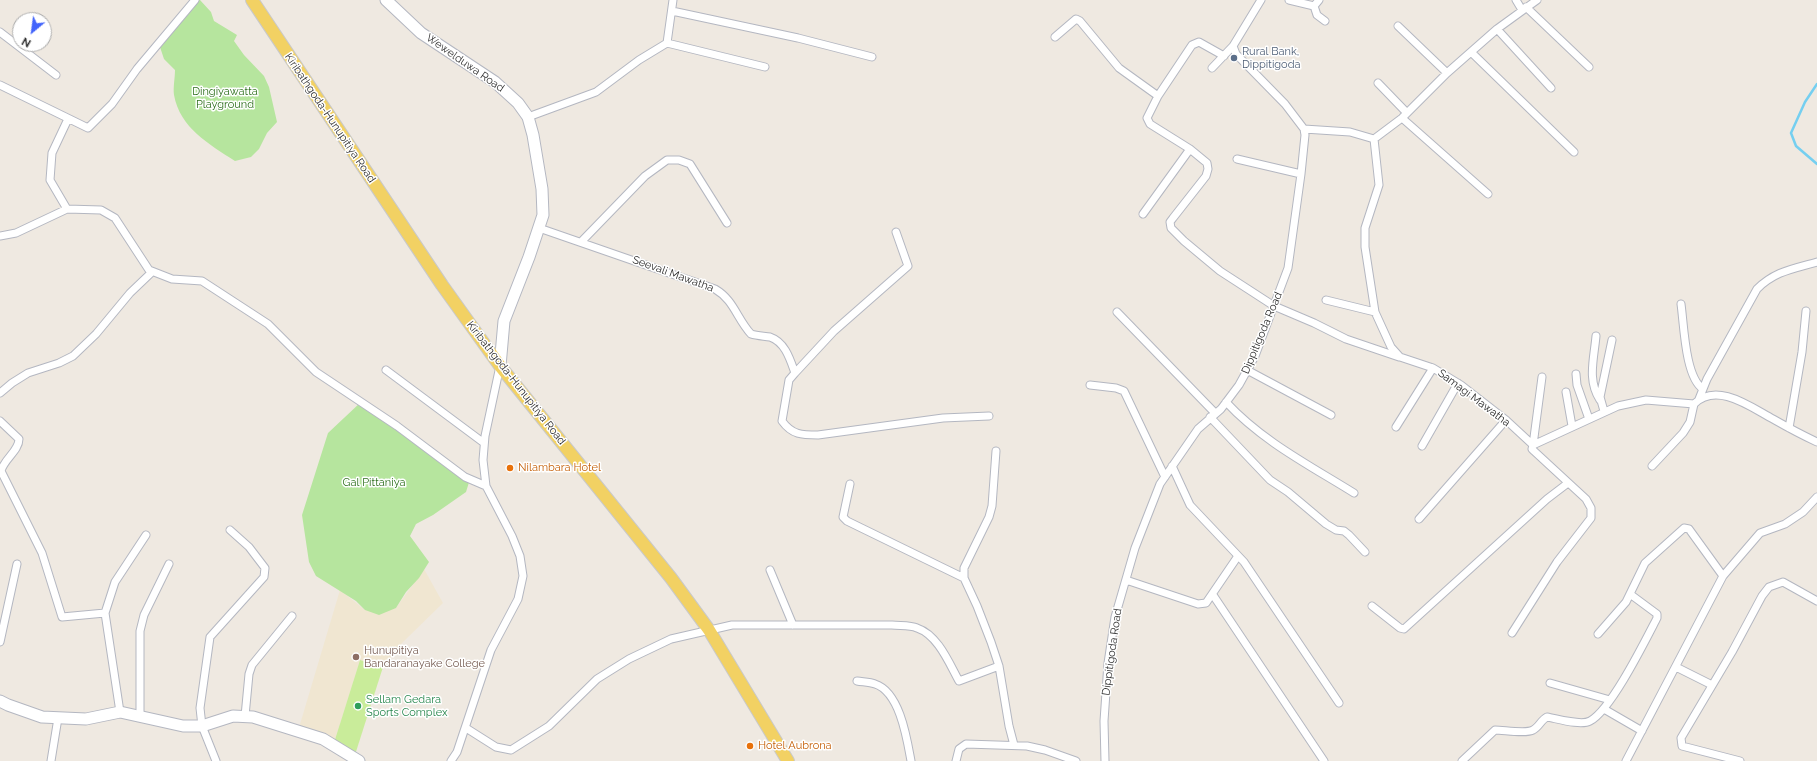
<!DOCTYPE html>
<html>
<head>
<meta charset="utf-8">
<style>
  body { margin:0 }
  #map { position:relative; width:1817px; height:761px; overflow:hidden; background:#efe9e1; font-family:Raleway,sans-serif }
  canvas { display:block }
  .north { position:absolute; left:12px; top:12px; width:40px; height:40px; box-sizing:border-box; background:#fff; border:1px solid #ababab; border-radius:50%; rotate:209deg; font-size:11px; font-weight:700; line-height:16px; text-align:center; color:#2e2e2e }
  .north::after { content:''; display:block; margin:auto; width:14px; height:18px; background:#4264fb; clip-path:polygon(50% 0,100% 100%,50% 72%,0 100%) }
</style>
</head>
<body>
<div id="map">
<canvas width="1817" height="761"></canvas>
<div class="north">N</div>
</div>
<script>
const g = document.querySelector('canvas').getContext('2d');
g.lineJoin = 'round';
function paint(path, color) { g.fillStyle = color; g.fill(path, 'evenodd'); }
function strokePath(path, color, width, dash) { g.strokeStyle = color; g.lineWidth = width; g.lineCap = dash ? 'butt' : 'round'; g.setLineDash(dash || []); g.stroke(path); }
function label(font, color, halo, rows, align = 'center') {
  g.font = font + ' Raleway,sans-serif'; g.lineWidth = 3; g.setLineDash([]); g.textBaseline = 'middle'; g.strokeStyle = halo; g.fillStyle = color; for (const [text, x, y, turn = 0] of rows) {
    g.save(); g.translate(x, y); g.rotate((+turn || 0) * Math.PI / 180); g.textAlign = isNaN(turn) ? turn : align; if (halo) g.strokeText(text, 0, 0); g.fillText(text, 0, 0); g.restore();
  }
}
paint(new Path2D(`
  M424,569L443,603L402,643L383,667L360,660L333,746L298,731L340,590L365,610L396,608Z`), '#f0e6d1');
paint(new Path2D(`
  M195,0H200L211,12L214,21L237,35L234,41L244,55L264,76L269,87L277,122L267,133L259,149L251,157L235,161C209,144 180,128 174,95C173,87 175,78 175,70L164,59L159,44Z
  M361,402L470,479L466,492L433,515L416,524L410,536L429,562L419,578L406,592L396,608L379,615L365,610L356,601L316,576L309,562L302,515L328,433Z`), '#b6e59e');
paint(new Path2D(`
  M360,660L383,667L354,758L333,746Z`), '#c9ec9a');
strokePath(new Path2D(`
  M1817,84L1805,102L1791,133L1796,146L1817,164`), '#75cff0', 2.5);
const street = new Path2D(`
  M1289,0L1314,6L1319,0
  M1516,0L1522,10
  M1314,6L1317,15L1325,21
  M1526,7L1589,67
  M672,11L798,38L872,57
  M1398,26L1447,73
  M1497,29L1551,88
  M0,32L56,75
  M1055,37L1076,19L1080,21L1119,68L1158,96
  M667,43L765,67
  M1471,52L1574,152
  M1224,56L1199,42L1192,45L1158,96L1147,118L1150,124L1190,149L1207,163L1208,169L1206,176L1173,218L1170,222L1171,228L1184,241L1220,271L1274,306L1314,323L1346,339L1399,357
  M1212,68L1233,46
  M1378,83L1407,113
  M0,85L88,128L112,104L137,69L195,0
  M528,117L596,92L639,60L667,43L673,0
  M1402,118L1488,194
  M68,119L52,153L50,180L67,209L101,210L115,218L149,270L172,279L202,281L268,324L316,372L397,426L465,477L486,486
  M1304,129L1350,132L1374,139L1379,185L1365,228V247L1375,312L1391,347L1400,357L1433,368L1461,385L1506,420L1533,445L1532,449L1534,451L1586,499L1591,508V518L1557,562L1512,633
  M1374,139L1402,118L1447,73L1497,29L1537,0
  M1237,159L1301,174
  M1143,214L1190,149
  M539,228L715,289C734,300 737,319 751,334C757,336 764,336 770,337C785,342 790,359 795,373L834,331L908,266L896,232
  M0,236L16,233L67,209
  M581,242L645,176L667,160H679L690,164L727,223
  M1326,300L1375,312
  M1681,304C1684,325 1685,377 1703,389
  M1117,312L1215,413
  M1596,336C1594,359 1587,380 1600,400
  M386,370L484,443
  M1247,370L1331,415
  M795,373L789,380L782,421C792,435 802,435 818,435L943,418L989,416
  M1576,374L1577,385L1589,419
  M1090,385L1116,388L1124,391L1165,477
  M1566,392L1572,426
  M0,393L12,383L28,373L59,363L73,356L96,334L130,293L152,272
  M1699,399L1707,379L1757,289C1775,271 1793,269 1817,262
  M1226,402C1262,441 1309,465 1354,493
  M1604,411L1600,397L1612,340
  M1210,417L1270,480L1288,492L1326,524L1336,530L1344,531L1349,535L1365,552
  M0,421L19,439C19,451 4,459 1,471L42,553L62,617L105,613
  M1396,427L1433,368
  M1789,428L1802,352L1806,311
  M1533,445L1618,406L1646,400L1694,404C1717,381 1752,408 1773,419C1787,427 1802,435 1817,442
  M1533,445L1542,377
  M1422,446L1458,383
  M996,451L992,506L989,517L964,568V578L977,606L991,642L999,666
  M1172,466L1190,505L1244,562L1339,703
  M1652,466L1683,433L1690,422L1694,404
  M850,484L843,517L847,521L964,578
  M1419,519L1506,420
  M770,570L793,625
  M1126,580L1198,604L1206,603L1238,556
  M1213,595L1324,761
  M1372,606L1400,628L1404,629L1547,499L1568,483
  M1598,634L1626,602L1645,563L1684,528L1689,529L1723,576
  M0,642L17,564
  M1676,667L1712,685
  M857,681C863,682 870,682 875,684C900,692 907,739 911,761
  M1550,683L1610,700
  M1604,709L1642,731
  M120,712L105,613L115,582L146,535
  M245,716L249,674L252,665L292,616
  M140,717V631L144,615L169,564
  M466,728L496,747L511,750L549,726L597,679L629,659L671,639L732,625H892C900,626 910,625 917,628C938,635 949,663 959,681L999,666L1009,726L1014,745
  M51,761L58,718
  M216,761L202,726L200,708L210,637L264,577L265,568L249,547L230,530
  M451,761L457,752L491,650L518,599L523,576L520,556L512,536L486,486L483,460L485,436L500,366
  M956,761L959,749L966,744L1027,746L1045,750L1076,761
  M1105,761L1104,721L1108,663L1115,617L1135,548L1160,484L1198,429L1221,409L1239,385L1255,356L1288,268L1301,174L1305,135L1304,129L1285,104L1236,54L1233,46L1261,0
  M1462,761L1495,730C1504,730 1526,734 1533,730C1539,727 1541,720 1547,717C1558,719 1581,726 1590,721C1611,710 1645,641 1657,618V614L1630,594
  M1626,761L1723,576L1760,533L1785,524L1803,512L1817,497
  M1740,761L1682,746L1681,738L1732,652L1762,596L1769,587L1783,582L1817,601`);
const secondary = new Path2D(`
  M386,0L421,33L495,82L518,103L528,117L533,135L542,189L543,215L529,257L504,321L500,366
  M0,701L8,705L42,717L86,719L120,712L183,726H202L233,716L253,717L323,739L359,761`);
const primary = new Path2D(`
  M252,0L442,285L500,366L671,578L709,630L788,761`);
strokePath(street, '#b4b7c1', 9);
strokePath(secondary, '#b4b7c1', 13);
strokePath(primary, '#c9c9c9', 14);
strokePath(street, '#fff', 7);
strokePath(secondary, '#fff', 11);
strokePath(primary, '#f2d163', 12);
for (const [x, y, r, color] of [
  [1234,58,4,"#5c6f8a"],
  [510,468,4,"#e8710a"],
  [356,657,4,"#8d6e63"],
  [358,706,4,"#2e9e5b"],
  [750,746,4,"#e8710a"]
]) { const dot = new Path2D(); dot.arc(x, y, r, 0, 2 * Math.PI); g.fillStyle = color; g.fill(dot); strokePath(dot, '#fff', 1.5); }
label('11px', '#4e5e75', '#fff', [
  ["Rural Bank,",1242,52],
  ["Dippitigoda",1242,65]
], 'left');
label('11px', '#2e2e2e', '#fff', [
  ["Wewelduwa Road",465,63,35],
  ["Kiribathgoda-Hunupitiya Road",330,118,56],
  ["Seevali Mawatha",673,274,20],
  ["Dippitigoda Road",1262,333,-67],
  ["Kiribathgoda-Hunupitiya Road",516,383,52],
  ["Samagi Mawatha",1474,398,37],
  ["Dippitigoda Road",1112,652,-82]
]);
label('11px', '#2c6e1b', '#fff', [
  ["Dingiyawatta",225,92],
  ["Playground",225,105],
  ["Gal Pittaniya",374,483]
]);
label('11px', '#c56008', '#fff', [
  ["Nilambara Hotel",518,468],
  ["Hotel Aubrona",758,746]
], 'left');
label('11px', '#785e54', '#fff', [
  ["Hunupitiya",364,651],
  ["Bandaranayake College",364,664]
], 'left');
label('11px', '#27864d', '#fff', [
  ["Sellam Gedara",366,700],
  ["Sports Complex",366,713]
], 'left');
</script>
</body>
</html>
